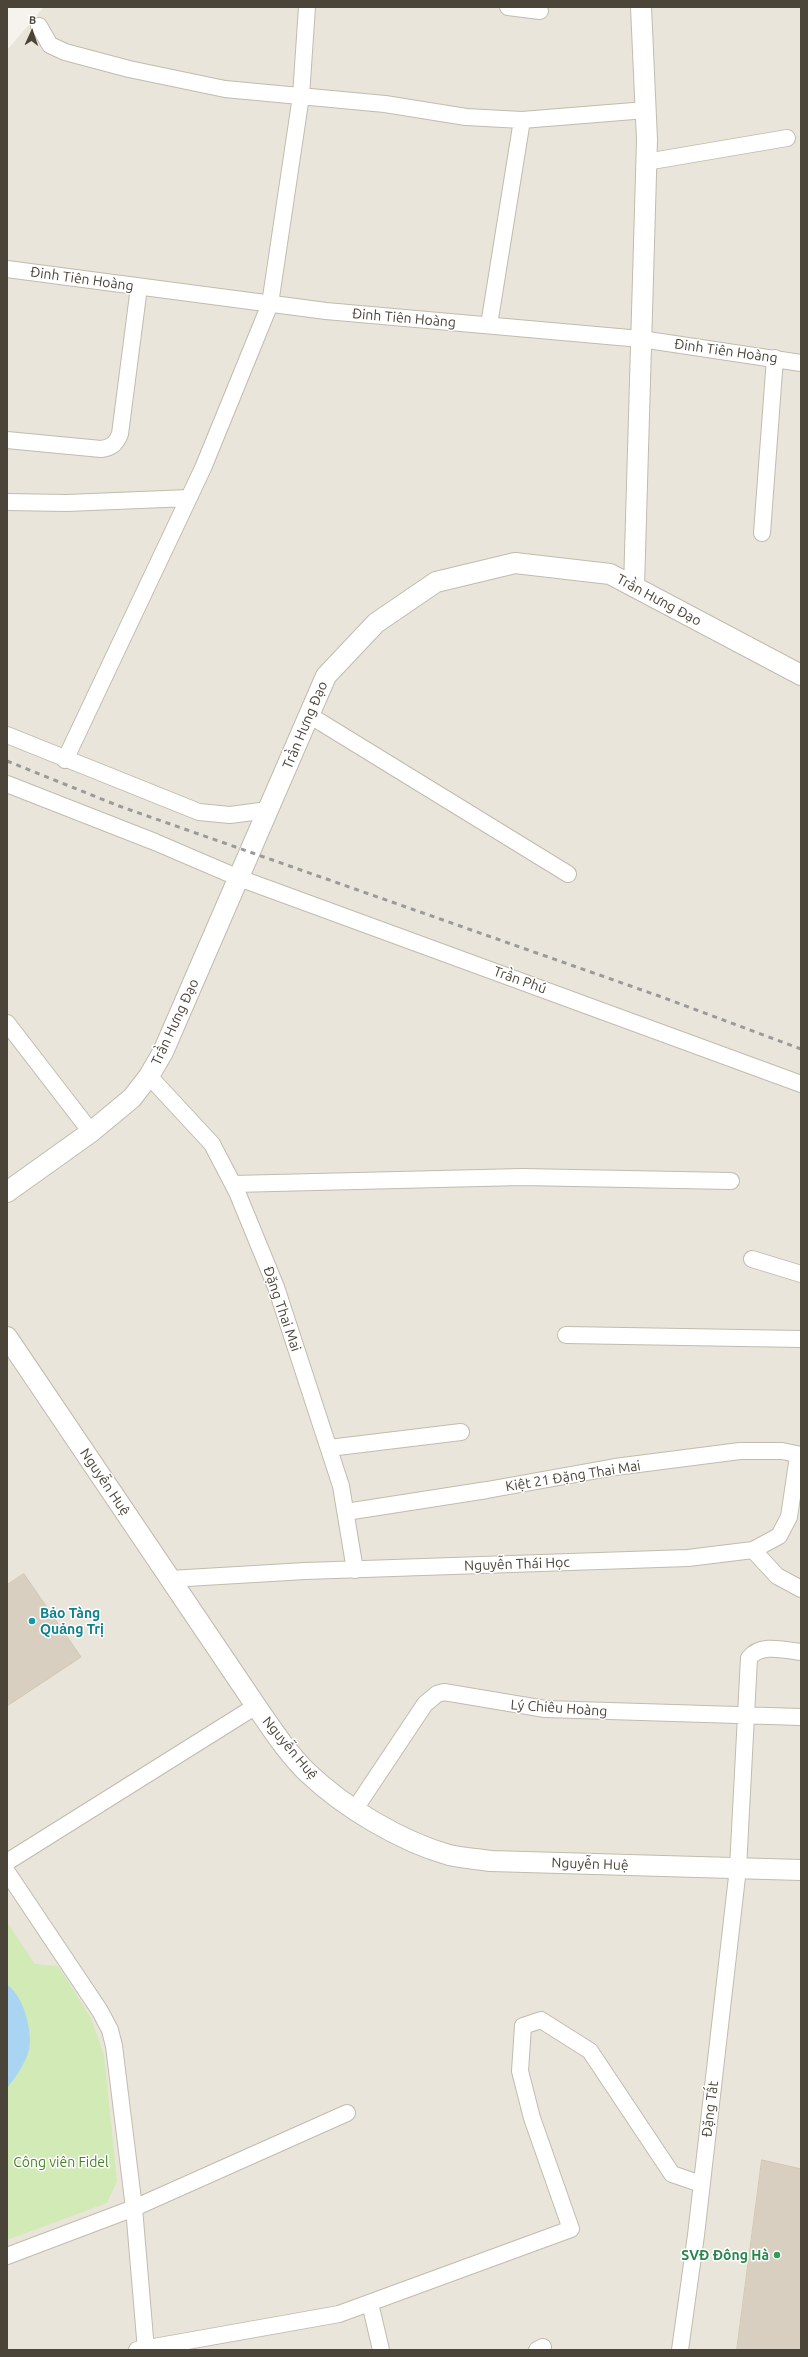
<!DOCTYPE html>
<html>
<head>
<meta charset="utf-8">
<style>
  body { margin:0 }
  #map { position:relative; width:808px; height:2357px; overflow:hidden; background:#f6f3ec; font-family:Ubuntu,sans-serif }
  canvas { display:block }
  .frame { position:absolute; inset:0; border:8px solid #4b4439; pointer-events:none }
  .north { position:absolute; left:12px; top:12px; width:40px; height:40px; -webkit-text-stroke:3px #fff; paint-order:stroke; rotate:3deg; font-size:11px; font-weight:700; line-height:16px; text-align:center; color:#4b4439 }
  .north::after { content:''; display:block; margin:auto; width:14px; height:18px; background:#4b4439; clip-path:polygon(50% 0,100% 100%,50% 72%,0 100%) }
</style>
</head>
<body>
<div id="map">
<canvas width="808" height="2357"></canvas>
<div class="frame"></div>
<div class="north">B</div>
</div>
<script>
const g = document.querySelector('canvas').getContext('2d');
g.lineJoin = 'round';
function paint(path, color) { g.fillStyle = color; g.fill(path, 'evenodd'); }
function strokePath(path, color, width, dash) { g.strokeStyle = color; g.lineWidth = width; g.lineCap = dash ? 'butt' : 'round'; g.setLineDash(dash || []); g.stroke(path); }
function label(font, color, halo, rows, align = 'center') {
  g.font = font + ' Ubuntu,sans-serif'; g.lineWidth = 3; g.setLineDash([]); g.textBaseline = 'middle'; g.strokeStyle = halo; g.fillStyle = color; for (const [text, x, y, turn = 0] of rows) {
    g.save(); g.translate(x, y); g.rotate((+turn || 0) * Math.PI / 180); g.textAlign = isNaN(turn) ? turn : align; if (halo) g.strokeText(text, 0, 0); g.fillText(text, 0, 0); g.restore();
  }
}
paint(new Path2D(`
  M44,7H801V2350H7V50Z`), '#eae5da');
paint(new Path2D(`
  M7,1922L35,1964L58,1966L91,2018L104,2055L117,2181L107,2203L7,2240Z`), '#d2eab5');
paint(new Path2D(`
  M7,1985C23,1994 33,2032 29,2050C25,2064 16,2077 7,2088Z`), '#a9d4f2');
const building = new Path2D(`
  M24,1574L81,1657L7,1706V1585Z
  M762,2160L801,2169V2350H737Z`);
paint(building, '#d8cfc1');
strokePath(building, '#d3c7b4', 1);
const minor = new Path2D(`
  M508,7L540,11
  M39,26L50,45L65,52L129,69L225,89L385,104L466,117L522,120L646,110
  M646,162L787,138
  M7,269L326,311L641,339L801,363
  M489,325L522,120
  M7,440L101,449C111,448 116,444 120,434L139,287
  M7,502L67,503L189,498
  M762,533L775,358
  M309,715L568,874
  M7,735L199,812L230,815L268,810
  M65,760L203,468L270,304L301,96L307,7
  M7,784L155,842L239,878L801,1084
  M7,1023L91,1132
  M149,1076L212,1144L237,1192L276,1287L341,1486L355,1570
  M233,1184L522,1177L731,1181
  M752,1259L801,1274
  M566,1335L801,1339
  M329,1448L461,1432
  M346,1512L487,1490L615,1467L740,1451H782L801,1455
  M753,1550L777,1576L801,1589
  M170,1579L305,1571L688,1558L753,1550L779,1536L789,1517L797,1463L801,1460
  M355,1809L425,1704L437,1694L444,1692L545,1709L801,1717
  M7,1862L256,1706
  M7,1872L100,2011L110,2030L114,2046L134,2208L146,2350
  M7,2256L134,2208L347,2113
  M370,2303L381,2350
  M137,2350L339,2314L571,2229L532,2118L520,2071L523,2026L541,2020L590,2051L672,2174L701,2184
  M537,2350L543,2347
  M680,2350L696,2235L738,1868L749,1658C761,1643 783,1650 801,1652`);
const tertiary = new Path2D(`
  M634,587L647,140L641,7
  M7,1192L91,1132L132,1098L149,1076L163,1052L326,676L376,623L436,582L515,563L610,574L801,675
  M7,1337L256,1706C272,1729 288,1754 308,1773C345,1808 400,1841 449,1855C463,1858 477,1859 491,1861L801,1870`);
strokePath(minor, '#c2bbae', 18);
strokePath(tertiary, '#c2bbae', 22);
strokePath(minor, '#fff', 16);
strokePath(tertiary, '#fff', 20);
strokePath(new Path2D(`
  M7,761L119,806L659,996L801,1049`), '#9a9a9a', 3, [5, 5]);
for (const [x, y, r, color] of [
  [32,1621,4,"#0f9aa8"],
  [777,2255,4,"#2e9e5b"]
]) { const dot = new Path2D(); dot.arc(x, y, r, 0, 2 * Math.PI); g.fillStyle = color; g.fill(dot); strokePath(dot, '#fff', 1.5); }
label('14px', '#4b4439', '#fff', [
  ["Đinh Tiên Hoàng",82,279,8],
  ["Đinh Tiên Hoàng",404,318,5],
  ["Đinh Tiên Hoàng",726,351,8],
  ["Trần Hưng Đạo",659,600,28],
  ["Trần Hưng Đạo",305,725,-67],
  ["Trần Phú",520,980,20],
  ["Trần Hưng Đạo",175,1022,-65],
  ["Đặng Thai Mai",282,1309,71],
  ["Kiệt 21 Đặng Thai Mai",573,1476,-9],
  ["Nguyễn Huệ",105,1482,56],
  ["Nguyễn Thái Học",517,1564,-2],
  ["Lý Chiêu Hoàng",559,1708,4],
  ["Nguyễn Huệ",290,1748,50],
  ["Nguyễn Huệ",590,1864,2],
  ["Đặng Tất",710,2109,-83]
]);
label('bold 14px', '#0d838f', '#fff', [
  ["Bảo Tàng",40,1613],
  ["Quảng Trị",40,1629]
], 'left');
label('14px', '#4a7f2a', '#fff', [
  ["Công viên Fidel",61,2162]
]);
label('bold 14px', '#27864d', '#fff', [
  ["SVĐ Đông Hà",769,2255]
], 'right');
</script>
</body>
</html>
